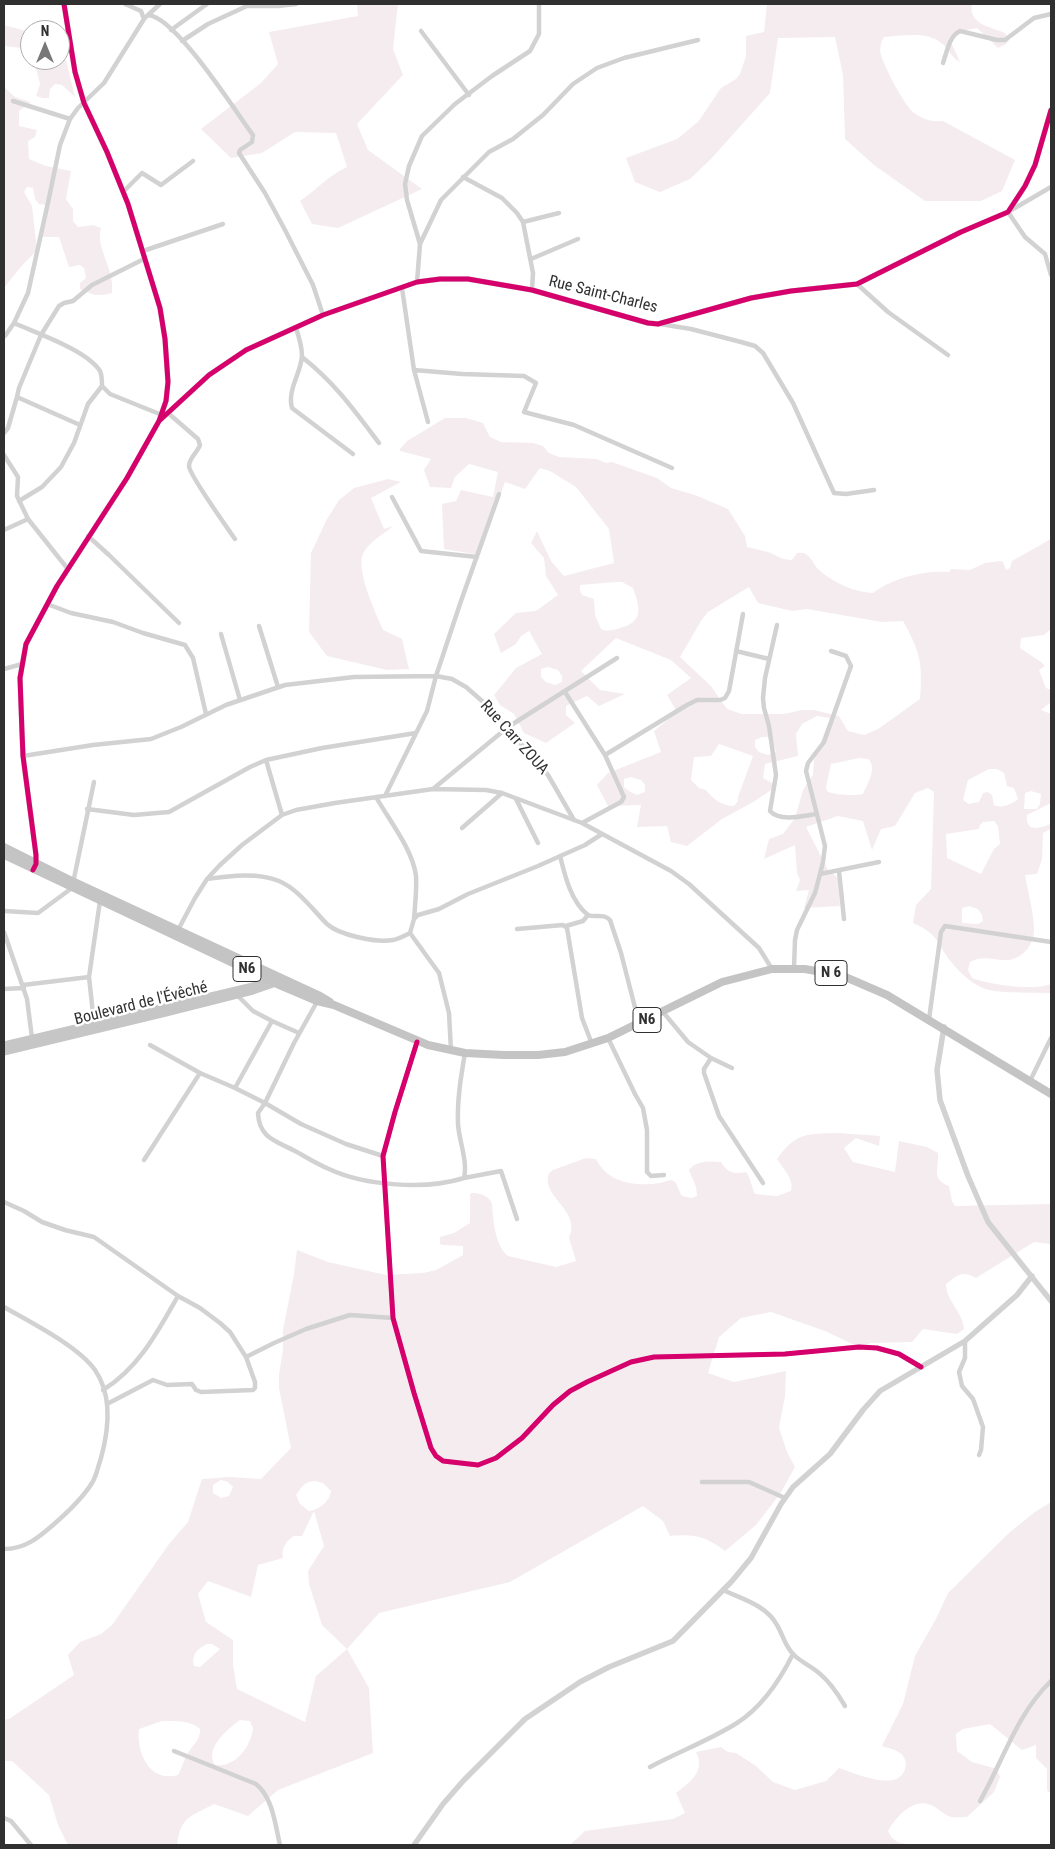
<!DOCTYPE html>
<html>
<head>
<meta charset="utf-8">
<style>
  body { margin:0 }
  #map { position:relative; width:1055px; height:1849px; overflow:hidden; background:#fff; font-family:"Roboto Condensed",sans-serif }
  canvas { display:block }
  .frame { position:absolute; inset:0; border:5px solid #303030; pointer-events:none }
  .north { position:absolute; left:20px; top:20px; width:50px; height:50px; box-sizing:border-box; background:#fff; border:1px solid #acacac; border-radius:50%; rotate:0deg; font-size:14px; font-weight:700; line-height:20px; text-align:center; color:#303030 }
  .north::after { content:''; display:block; margin:auto; width:18px; height:22px; background:#787878; clip-path:polygon(50% 0,100% 100%,50% 72%,0 100%) }
</style>
</head>
<body>
<div id="map">
<canvas width="1055" height="1849"></canvas>
<div class="frame"></div>
<div class="north">N</div>
</div>
<script>
const g = document.querySelector('canvas').getContext('2d');
g.lineJoin = 'round';
function paint(path, color) { g.fillStyle = color; g.fill(path, 'evenodd'); }
function strokePath(path, color, width, dash) { g.strokeStyle = color; g.lineWidth = width; g.lineCap = dash ? 'butt' : 'round'; g.setLineDash(dash || []); g.stroke(path); }
function label(font, color, halo, rows, align = 'center') {
  g.font = font + ' "Roboto Condensed",sans-serif'; g.lineWidth = 5; g.setLineDash([]); g.textBaseline = 'middle'; g.strokeStyle = halo; g.fillStyle = color; for (const [text, x, y, turn = 0] of rows) {
    g.save(); g.translate(x, y); g.rotate((+turn || 0) * Math.PI / 180); g.textAlign = isNaN(turn) ? turn : align; if (halo) g.strokeText(text, 0, 0); g.fillText(text, 0, 0); g.restore();
  }
}
paint(new Path2D(`
  M357,4H398L393,49L403,75L357,124L368,150L422,189L338,228L312,224L300,201C316,190 329,175 347,167L336,133L295,132L262,153L231,158L201,129L261,83L278,64L269,32L358,16Z
  M767,4H972C968,25 992,27 1005,33L1009,40L1006,44L998,48L977,28L957,32L951,42L960,62C950,57 950,49 941,43C927,31 902,36 884,37C881,42 879,49 881,55C885,68 904,105 914,113C924,120 932,122 943,121L1015,160L1002,191L981,201H925L874,165L845,139L843,75L835,37L778,38L770,93L711,159L690,179L660,192L635,182L626,158L677,139L698,122L721,88L736,79L740,74L746,56V36L764,32Z
  M4,25L30,32V49L4,46Z
  M60,56L66,60L75,97L62,85L55,84L50,89L49,98H43L36,96L40,84L34,60H60Z
  M4,87L15,97L31,102L19,111V126L37,130L35,137L28,141L29,159L46,166L71,171L66,199L73,209V221L78,227L93,225L101,228C95,248 115,268 112,293C100,297 91,295 80,289V283L86,278L84,268L80,265L69,267L59,237H42L47,205L39,204L35,199L33,188L27,187L24,192L32,206L37,250L19,269L4,288Z
  M445,418H466L483,423L490,437L501,442L533,443L543,446L549,453L559,457L597,459L606,463L612,462L657,478L671,488L695,495L728,509L745,536L747,547C754,549 761,550 768,552C776,555 782,560 792,560L797,553C809,551 811,560 817,568C821,572 828,577 833,580C846,588 859,592 873,593C892,578 925,570 949,572L951,569L970,570L985,563L1001,561L1003,562L1006,570L1010,568L1012,561L1051,539V629L1044,635L1021,638L1020,648L1041,662L1045,666L1039,670L1046,688L1051,690V702L1041,710L1051,714V803L1027,815C1025,832 1039,829 1050,824L1051,822V829L1043,833L1042,859L1037,874L1025,875C1028,892 1034,913 1034,930C1034,946 1021,961 1004,960C991,960 983,955 970,962L968,970L972,978C991,985 1032,991 1051,984V993C1032,992 1008,994 989,990C975,987 961,974 952,963C936,943 940,935 913,923L916,905L931,889L934,792L928,788L915,793L895,826L881,829L872,850L863,821L838,816L806,827L828,870L838,878L840,906L804,908L809,890L796,891L800,880L797,873L795,845L764,859L769,839L783,834L795,818L803,790L813,775L814,760L830,718L817,716L802,724L796,734L798,756L765,764L763,778L777,786L755,801L722,819L687,846L671,842L667,826L637,827L641,805L608,806L597,785L608,773L661,752L654,731L677,712L667,695L691,678L671,660L616,638L581,671L600,690L625,694L599,706L587,696L566,706V715L575,723L546,743L524,733L514,714L500,705L494,695L516,668L542,654L529,631L521,636L516,644L501,653L494,634L516,613L536,611L558,595L546,576L544,558L531,543L537,531L551,561L564,576L614,563L609,529L576,487L550,471L540,468L525,489L505,482L480,555L444,549L442,504L456,501L461,490L493,497L498,472L469,464L455,477L451,488L430,487L424,470L431,459L400,451V449L407,441ZM616,582H622L633,588C640,608 644,622 620,628C613,630 607,632 601,629L595,615L594,599L582,595L580,590V585ZM749,587L758,603L792,611L807,609L882,622L903,621C920,651 923,664 920,699L878,729L864,735L848,731L839,716L814,710H802L784,714H742L727,709L711,686L680,657L701,621L708,612ZM548,667L558,670L562,676V682L555,685L546,682L541,677V669ZM762,737H772L776,752L768,755L759,752L755,747V740ZM719,744L753,756L738,797V801L734,806C722,806 713,799 706,790L699,788L691,780L694,757L711,756ZM859,758L868,759C878,767 867,785 863,794C856,796 832,795 827,791L826,787L831,764ZM989,769H997L1004,773L1007,786L1014,788L1018,799C1012,804 1002,809 994,805L992,795L988,792L983,793L979,802L969,804L963,800L968,780ZM631,777L641,780L645,785V792L637,795L629,791L624,787V779ZM1031,791L1041,794L1040,804L1037,809H1024L1025,793ZM994,821L998,826L1000,844L994,849L981,874L947,858L946,834L979,829L980,825L983,822ZM969,906L978,909L982,915L983,921L978,924L962,923V908Z
  M388,479L401,482L371,498L384,529L393,526C384,534 370,541 364,552C354,568 376,613 383,630L402,639L409,669L387,670L327,656L309,632L311,553L327,519L339,500L354,488Z
  M838,1133L880,1136L879,1146L856,1138L844,1148L853,1162L895,1172L899,1141L927,1147L938,1153C939,1169 931,1179 949,1186L952,1201L955,1206L1051,1204V1244L1034,1242L976,1278C962,1270 958,1275 946,1284C946,1301 963,1312 964,1329L957,1334L923,1329L912,1342L870,1343L863,1349L825,1331L771,1312L741,1318L719,1337L708,1373L734,1382L786,1371L785,1396L779,1428L787,1452L795,1467L780,1494L756,1525L725,1551C705,1536 695,1534 670,1536L663,1521L643,1506L510,1582L379,1613L347,1649L369,1688L373,1753L278,1790L248,1816L214,1804C190,1817 181,1816 177,1845H68L58,1825L49,1795L12,1761H4V1720L9,1719L74,1675L68,1655L80,1642L101,1634L112,1625L169,1544L188,1522L202,1479L230,1477L261,1479L291,1448L279,1388V1374L283,1350V1330L294,1274L297,1250L328,1262L386,1275L423,1273L436,1270L463,1255V1246L443,1245L440,1244V1237L454,1233L470,1223V1195L471,1193C478,1193 485,1194 490,1200C493,1203 492,1210 493,1215C494,1228 497,1247 508,1256L556,1267L576,1261L569,1238C582,1210 540,1197 549,1173L553,1170L586,1158L596,1159C608,1183 635,1187 660,1183C665,1182 671,1178 675,1182C678,1185 679,1192 682,1196L692,1198L697,1196L696,1187L689,1170C696,1160 710,1161 721,1162C727,1172 734,1175 746,1172C750,1176 752,1188 755,1194L777,1196L791,1191C794,1178 783,1169 777,1159C796,1132 807,1134 838,1133ZM221,1480L228,1482L233,1487L229,1496L221,1498L213,1493V1485ZM315,1481L323,1483L331,1491C330,1501 319,1510 309,1511L300,1504L296,1495C302,1487 303,1482 315,1481ZM314,1511L324,1546L308,1571L309,1584L322,1625L347,1649L316,1676L305,1722L237,1689L233,1664V1640L206,1622L198,1594L208,1581L251,1597L258,1565L283,1558C281,1548 286,1541 294,1536H302ZM207,1644H212L220,1649L200,1667L194,1666C191,1655 197,1649 207,1644ZM240,1720L250,1721L253,1728C251,1747 235,1768 215,1765C204,1748 228,1729 240,1720ZM162,1721C174,1721 191,1720 200,1729C201,1740 191,1746 187,1755C183,1761 182,1768 178,1775C150,1783 136,1753 139,1729Z
  M1051,1502V1794L1047,1790V1769L1036,1758V1745L1022,1750L990,1724L963,1729L956,1734L957,1751L972,1762L997,1769L1000,1777L994,1792L967,1817C962,1817 956,1818 951,1817C944,1815 938,1808 931,1805C913,1797 895,1818 888,1831C894,1844 901,1843 914,1845H570L585,1831L673,1819L685,1813L676,1793C690,1782 706,1771 696,1752L721,1747L728,1752L736,1753L756,1766L773,1782L795,1790L826,1781L839,1768C853,1773 878,1783 893,1780C905,1778 911,1761 900,1753C895,1749 887,1748 882,1746L903,1704L915,1656L937,1617L948,1593L1010,1532L1035,1512Z`), '#f5ecf0');
strokePath(new Path2D(`
  M125,4L141,11L144,19
  M148,15L160,4
  M171,30L207,4
  M421,31L469,95
  M182,41L208,24L247,6H278L296,4
  M943,63C947,52 949,36 960,31L997,40H1005L1034,18L1051,14
  M13,101L70,119
  M463,177L502,198L517,213L523,222L533,273L532,290
  M1051,187L1008,212L1025,237L1045,254L1051,275
  M123,192L142,173L161,185L193,161
  M523,222L559,213
  M420,244L441,200L489,152L513,139L543,115L573,84L597,68L624,58L698,40
  M143,251L223,224
  M531,259L578,239
  M417,282L420,244L407,200L405,184L409,166L422,136L455,104L492,76L530,51L539,34V4
  M857,284L888,312L948,355
  M402,288L414,370L462,374L524,376L536,383L524,412L574,425L672,468
  M14,323C36,333 87,350 100,371C102,375 102,381 102,386L110,394L162,415
  M660,324L691,329L741,342L755,346L763,353L793,403L834,493L846,494L874,490
  M296,328C299,337 302,346 302,356C301,373 287,390 292,408L353,454
  M5,336L14,323L28,293L49,198L60,145L70,119L78,108L104,83L144,19L148,15C176,17 235,111 253,135L252,142L240,150L239,153L265,193L285,230L313,285L323,315
  M302,357C335,383 354,410 379,443
  M414,370L428,422
  M168,413L198,439L200,445C197,453 189,458 189,466C189,474 228,529 235,539
  M80,425L17,397L19,388L41,335L59,306L64,303L73,301L92,285L144,259
  M4,433L8,428L17,397
  M4,455L18,477L17,496L28,519
  M392,497L421,551L477,557
  M19,501L42,487L61,467L74,443L88,404L102,386
  M4,530L28,519L67,568
  M88,536L109,555L179,623
  M47,604L71,613L113,622L143,633L185,645L193,658L206,714
  M777,625L765,678L763,698L764,708L769,726L776,775L770,811C780,822 803,816 816,814
  M259,626L278,687
  M221,634L240,700
  M736,651L769,659
  M4,669L22,664
  M565,692L605,755L687,705L697,700H720L725,698L729,691L743,614
  M23,756L93,745L151,739L181,727L226,705L285,685L354,677L436,676L452,679L466,687L489,707L548,775L574,820
  M266,760L322,748L416,733
  M433,789L508,727L617,658
  M385,796L427,711L436,676L461,601L499,494
  M376,797C389,820 413,850 416,876C417,890 415,905 414,919
  M516,799L538,843
  M87,809L134,815L169,812L250,767L266,760L282,815
  M582,823L621,802L624,797L605,755
  M462,828L502,793
  M560,856C565,876 571,902 588,915C596,918 603,913 610,920L621,953L639,1023
  M839,871L844,919
  M820,874L823,862L825,846L806,771L808,763L824,742L851,666L846,656L831,651
  M207,879C229,876 257,872 279,881C298,889 313,910 327,924C339,935 376,943 393,940C399,939 404,936 410,933L414,919L418,915L439,909L468,894L538,866L585,845L602,834
  M4,911L38,913L72,888L94,782
  M566,926L583,921L588,915
  M517,929L563,925L567,928L582,1018L592,1044
  M178,930L195,898L207,879L220,865L242,845L282,815L296,810L335,803L433,789L486,790L502,793L582,823L671,871L689,884L759,948L772,969
  M4,932L27,999L32,1038
  M410,933L439,973L449,1013L451,1050
  M794,968L795,940L797,930L815,893L820,874L879,862
  M23,985L89,977
  M4,989L24,988
  M237,995L253,1011L272,1021
  M318,1000L294,1043L265,1103L258,1113C259,1138 276,1141 295,1151C306,1157 317,1164 329,1169C365,1186 426,1190 464,1178C468,1161 459,1141 458,1124C457,1100 461,1076 465,1053
  M663,1012L688,1042L711,1058L732,1068
  M929,1019L941,932L945,926L1051,942
  M94,1023L89,977L100,901
  M608,1038L635,1094L643,1108L647,1130V1172L651,1176L664,1175
  M417,1042L395,1112L383,1156L393,1318L414,1393L431,1448L436,1456L443,1461L478,1465L496,1458L522,1438L553,1405L570,1391L587,1382L631,1362L654,1357L785,1354L859,1347L877,1348L899,1354L921,1367
  M150,1045L200,1073L235,1088L265,1103L301,1124L346,1144L383,1156
  M711,1058L704,1069V1073L719,1116L763,1183
  M1030,1081L1051,1038
  M235,1088L272,1021L299,1033
  M144,1160L200,1073
  M464,1178L501,1171L517,1219
  M4,1202L24,1211L42,1222L65,1230L94,1237L178,1296L200,1308L220,1323L230,1332L246,1357L255,1382V1388L253,1390L201,1392L196,1390L192,1384L167,1385L153,1380L107,1404
  M4,1307C30,1322 78,1346 95,1370C113,1396 109,1429 101,1458C98,1466 97,1475 92,1483C82,1499 68,1512 53,1525C38,1538 25,1549 4,1549
  M965,1341V1358L959,1372L962,1386L973,1399L983,1427L981,1450L979,1455
  M246,1357L274,1343L306,1329L350,1315L393,1318
  M103,1390C139,1368 158,1331 178,1296
  M702,1482H749L785,1498
  M723,1590C742,1599 766,1605 777,1625C783,1635 785,1647 794,1655C801,1662 811,1666 819,1673C830,1682 838,1694 845,1706
  M174,1751L256,1784C273,1798 275,1824 280,1845
  M650,1767C678,1752 710,1740 737,1723C762,1707 780,1680 793,1654
  M980,1801C1004,1759 1016,1715 1051,1681
  M4,1818L11,1821L31,1845`), '#d2d2d2', 4.5);
strokePath(new Path2D(`
  M159,421L209,375L246,350L323,315L417,282L440,279H468L532,290L648,323L658,324L751,298L791,291L857,284L961,232L1008,212L1025,186L1035,165L1051,110
  M35,865L36,855L23,756L22,732L20,678L26,644L57,586L127,478L159,421L166,401L168,382L165,339L160,308L128,204L107,152L84,103L75,72L64,4
  M944,1027L937,1070L940,1100L968,1176L988,1222L1051,1301
  M414,1845L443,1804L464,1780L525,1719L580,1682L609,1667L673,1641L732,1581L751,1558L781,1504L793,1487L830,1454L863,1410L880,1391L965,1341L1017,1295L1032,1276`), '#d2d2d2', 5.5);
strokePath(new Path2D(`
  M4,1045L257,985L271,980
  M4,1052L166,1013L253,991L279,982`), '#c6c6c6', 7);
strokePath(new Path2D(`
  M4,847L74,882L320,996L330,1002
  M4,855L277,984L317,1001L334,1005L428,1045L465,1053L504,1055H538L565,1052L608,1038L722,982L772,969H805L843,976L887,995L1051,1094`), '#c4c4c4', 8);
strokePath(new Path2D(`
  M159,421L209,375L246,350L323,315L417,282L440,279H468L532,290L648,323L658,324L751,298L791,291L857,284L961,232L1008,212L1025,186L1035,165L1051,110
  M33,870L36,864V855L23,756L22,732L20,678L26,644L57,586L127,478L159,421L166,401L168,382L165,339L160,308L128,204L107,152L84,103L75,72L64,4
  M417,1042L395,1112L383,1156L393,1318L414,1393L431,1448L436,1456L443,1461L478,1465L496,1458L522,1438L553,1405L570,1391L587,1382L631,1362L654,1357L785,1354L859,1347L877,1348L899,1354L921,1367`), '#d6006c', 5);
for (const [x, y, w] of [
  [247,969,28],
  [831,973,32],
  [647,1020,28]
]) { const box = new Path2D(); box.roundRect(x - w / 2, y - 12.5, w, 25, 4); g.fillStyle = '#fff'; g.fill(box); strokePath(box, '#303030', 1); }
label('bold 15px', '#303030', null, [
  ["N6",247,969],
  ["N 6",831,973],
  ["N6",647,1020]
]);
label('16px', '#303030', '#fff', [
  ["Rue Saint-Charles",603,295,14],
  ["Rue Carr ZOUA",514,738,48],
  ["Boulevard de l'Évêché",141,1004,-14]
]);
</script>
</body>
</html>
